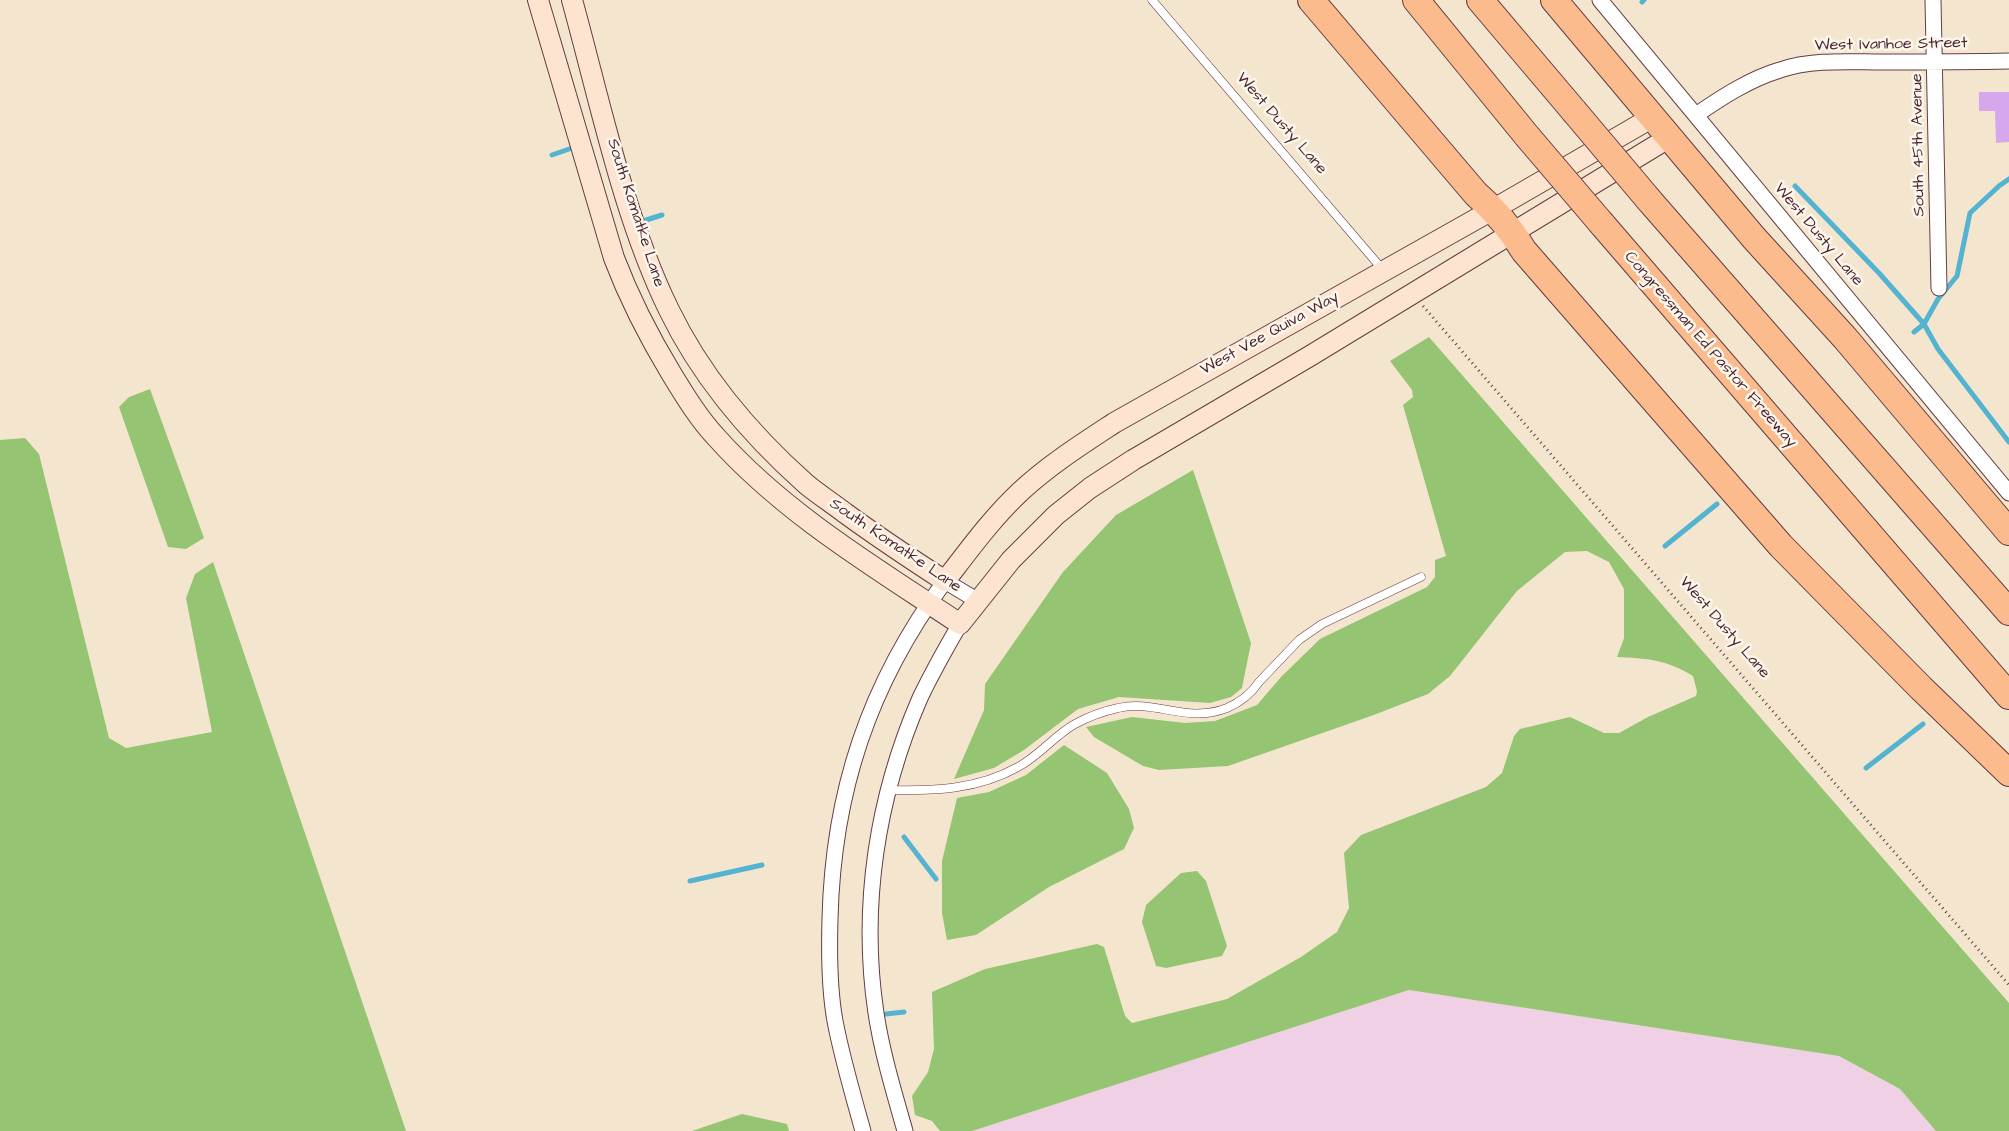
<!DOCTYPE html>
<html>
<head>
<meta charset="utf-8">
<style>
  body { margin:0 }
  canvas { display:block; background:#f4e6ce }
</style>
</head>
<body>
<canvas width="2009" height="1131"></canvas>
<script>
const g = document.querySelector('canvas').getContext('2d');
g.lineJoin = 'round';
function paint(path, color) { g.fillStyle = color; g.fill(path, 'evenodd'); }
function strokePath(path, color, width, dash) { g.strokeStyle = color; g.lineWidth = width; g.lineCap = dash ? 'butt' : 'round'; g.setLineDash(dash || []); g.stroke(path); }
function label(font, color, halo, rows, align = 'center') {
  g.font = font + ' "Architects Daughter",sans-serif'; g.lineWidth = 5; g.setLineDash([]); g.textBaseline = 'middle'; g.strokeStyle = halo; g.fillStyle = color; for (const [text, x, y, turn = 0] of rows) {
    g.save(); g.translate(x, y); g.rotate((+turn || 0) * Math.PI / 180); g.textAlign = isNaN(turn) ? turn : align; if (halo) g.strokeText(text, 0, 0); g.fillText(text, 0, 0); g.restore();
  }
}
paint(new Path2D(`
  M1409,990L1839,1056L1900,1089L1936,1131H972Z`), '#f0d0e4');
paint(new Path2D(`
  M1429,337L2009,1003V1131H1936L1900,1089L1839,1056L1409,990L972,1131H940L932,1121L915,1115L912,1096L928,1072L934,1049L932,992L985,969L1097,944L1104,947L1125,1016L1132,1023L1227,999L1301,957L1337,932L1349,908L1344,853L1361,835L1486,787L1502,773L1514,736L1520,729L1570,717L1604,733H1619L1648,717L1696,696L1697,691L1693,676C1668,660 1646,658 1617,657L1624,638V589L1609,562L1587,551L1565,552L1517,591L1450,676L1428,694L1371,716L1228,766L1159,770L1143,766L1094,737L1086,727L1132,717L1185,723L1215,721L1257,705L1281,677L1320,639L1427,587L1435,577V560L1446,556L1403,405L1413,397L1412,390L1390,361Z
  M150,389L204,538L186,549L168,547L119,407L129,397Z
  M25,438L39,454L109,738L126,748L212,732L186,598L195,574L213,562L406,1131H0V440Z
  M1193,470L1251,643L1242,688L1231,697L1210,703L1119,697L1078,709L1024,750L994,768L954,779L984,710L985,684L1063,572L1116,515Z
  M1064,745L1107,773L1129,809L1134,828L1124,849L1049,887L976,935L947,940L942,913V861L957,798L989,792L1026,775Z
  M1197,871L1206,881L1227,946L1222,956L1166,968L1156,966L1142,922L1146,905L1181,873Z
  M742,1114L787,1124L789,1131H692Z`), '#95c472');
strokePath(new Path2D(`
  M1642,2L1644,0
  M552,155L572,148
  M1795,186L1879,273L1924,324L1938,349L2009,442
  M643,221L662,215
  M1914,332L1924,324L1938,299L1957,276L1970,213L1999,186L2009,179
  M1665,546L1717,504
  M1866,768L1923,724
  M904,837L936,879
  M690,881L762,865
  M886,1014L904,1012`), '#53b3d1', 5);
paint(new Path2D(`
  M1979,92H2009V142L1996,143L1995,111H1979Z`), '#d6a7ec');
const lane = new Path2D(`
  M1152,0L1383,270
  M888,790C933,791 977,790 1018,767C1039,756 1055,735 1075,724C1088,717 1104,711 1118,708C1155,699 1187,724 1227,708C1241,702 1251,694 1259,682L1299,640L1322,624L1421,577`);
const street = new Path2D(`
  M1600,0L2009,493
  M1933,0L1939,288
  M1696,115C1722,97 1750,79 1780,70C1813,59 1849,62 1883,62C1925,62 1967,62 2009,61
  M863,1131C853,1095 842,1058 835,1021C829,988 829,953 830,919C833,792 869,684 945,581L978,601
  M905,1131C894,1092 882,1053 876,1013C860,906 877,797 920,698C932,673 946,648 960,624`);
const secondary = new Path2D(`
  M538,0L614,258C630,300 648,335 671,373C685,396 699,419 717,438C785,514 876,568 960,624L1011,560L1056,515L1090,488L1133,460L1310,356L1670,137
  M572,0C600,101 623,216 669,310C701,376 751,435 806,484C818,494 832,503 845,513C878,537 911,559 945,581C969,550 992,518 1021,491C1049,465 1082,444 1114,423L1494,209L1653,117`);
const highway = new Path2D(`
  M1311,0L1476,194C1496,211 1511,229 1524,251L1781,546L1921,688L2009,773
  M1416,0L1527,136
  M1480,0L1574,111
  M1554,0L1754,238L1845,338L2009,532
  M1649,200L2009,612
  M1602,224L2009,696`);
strokePath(lane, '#643d43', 9);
strokePath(street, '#643d43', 17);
strokePath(secondary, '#643d43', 22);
strokePath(highway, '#643d43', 28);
strokePath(new Path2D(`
  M1423,306L2009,985`), '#643d43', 3, [1, 4]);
strokePath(lane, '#fff', 8);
strokePath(street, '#fff', 15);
strokePath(secondary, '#fde4d1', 20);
strokePath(highway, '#fbbb8d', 26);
const highwayBridge = new Path2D(`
  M1574,111L1649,200
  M1527,136L1602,224`);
strokePath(highwayBridge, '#643d43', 28, []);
strokePath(highwayBridge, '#fbbb8d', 26);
label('16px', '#4a1f2b', '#fbf7ec', [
  ["West Ivanhoe Street",1891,45,-1],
  ["West Dusty Lane",1281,124,49],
  ["South 45th Avenue",1919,145,-91],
  ["South Komatke Lane",635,213,72],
  ["West Dusty Lane",1818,235,50],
  ["West Vee Quiva Way",1270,334,-29],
  ["Congressman Ed Pastor Freeway",1710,350,49],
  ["South Komatke Lane",895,546,34],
  ["West Dusty Lane",1724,628,49]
]);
</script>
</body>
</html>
